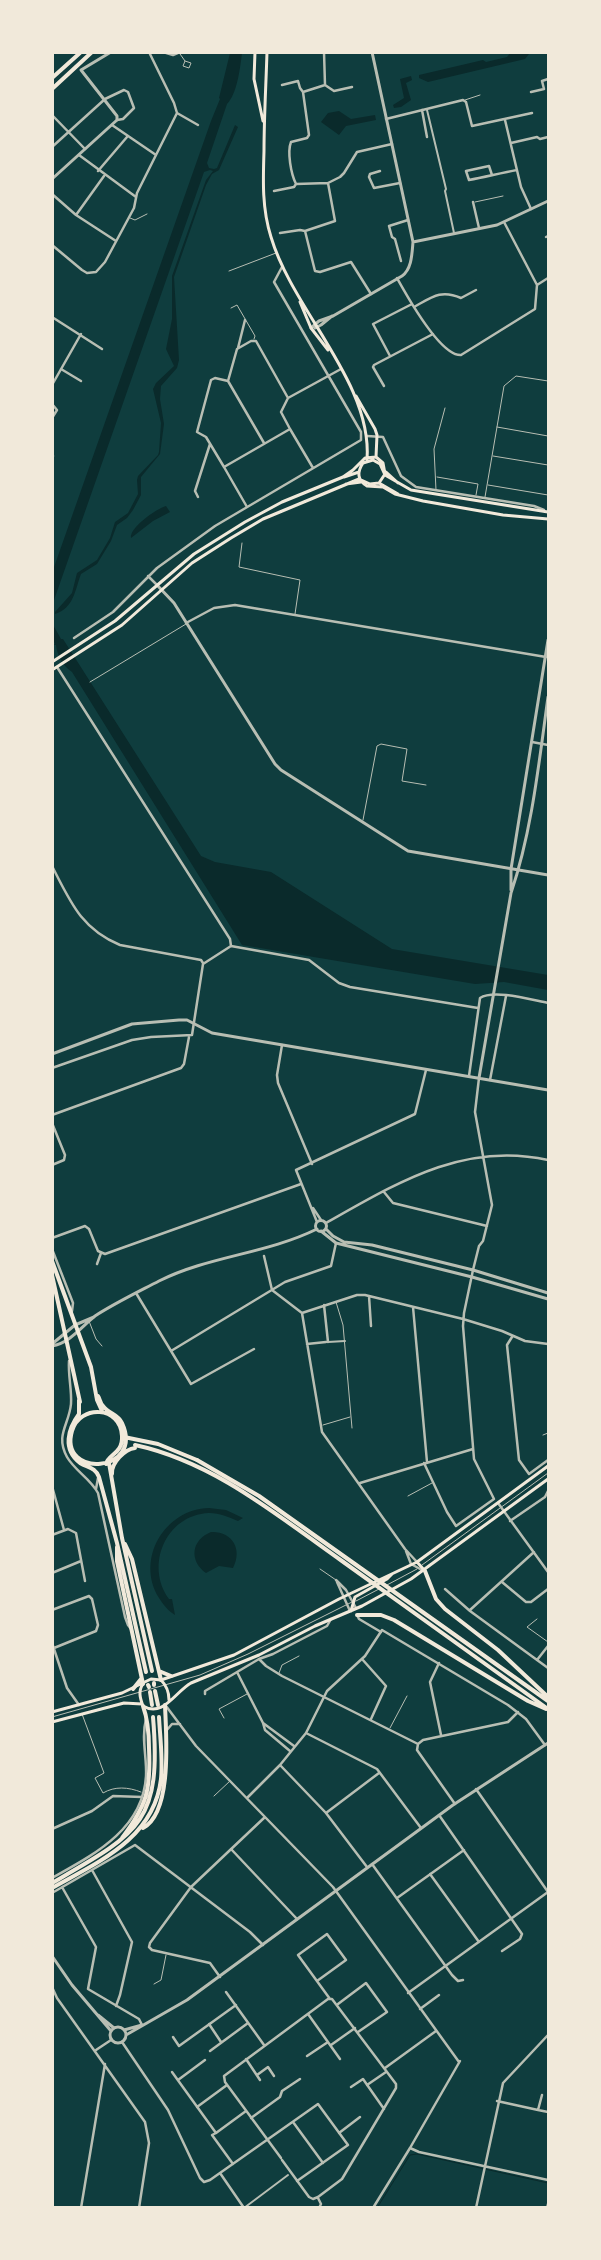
<!DOCTYPE html>
<html>
<head>
<meta charset="utf-8">
<style>
  body { margin:0 }
  #map { position:relative; width:601px; height:2260px; overflow:hidden; background:#0f3d3e; font-family:"Nunito Sans",sans-serif }
  canvas { display:block }
  .frame { position:absolute; inset:0; border:54px solid #f1e9da; pointer-events:none }
</style>
</head>
<body>
<div id="map">
<canvas width="601" height="2260"></canvas>
<div class="frame"></div>
</div>
<script>
const g = document.querySelector('canvas').getContext('2d');
g.lineJoin = 'round';
function paint(path, color) { g.fillStyle = color; g.fill(path, 'evenodd'); }
function strokePath(path, color, width, dash) { g.strokeStyle = color; g.lineWidth = width; g.lineCap = dash ? 'butt' : 'round'; g.setLineDash(dash || []); g.stroke(path); }
paint(new Path2D(`
  M511,52L537,53L529,54L525,59L428,82L419,78V75L483,60L486,62L507,57Z
  M230,53H242C240,69 237,94 227,104L207,163L209,168L214,169L217,168L235,125L238,127L219,170L212,174L206,185L174,277L179,360L177,368L161,386L160,399L164,424L160,454L141,477V495L133,510L127,518L117,525L111,541L97,564L81,574C75,590 74,608 55,614V612L72,593L77,573L97,560L110,538L115,522L128,513L138,494L137,480L138,476L158,455L159,452L161,423L153,389L156,383L174,366L166,349L172,319V276L206,180L213,171L210,170L204,172L53,603V570L211,121L220,99L219,98Z
  M411,76L412,80L406,83L411,100L401,107L394,108L393,105L404,98L400,79Z
  M339,111L351,119L375,115L376,120L346,126L339,135L321,122L328,113Z
  M166,506L170,512L153,521L131,538C129,528 156,509 166,506Z
  M52,623L61,639H63L201,856L215,862L271,872L392,949L548,975V990L504,982L475,984L242,945L72,672C63,666 57,655 56,645H53L55,644L53,640Z
  M209,1508L226,1510L243,1518L238,1521C228,1517 220,1513 209,1513C165,1515 145,1566 169,1599H172L175,1615C168,1611 163,1604 159,1598C135,1559 165,1509 209,1508Z
  M211,1532C232,1531 243,1549 233,1568L219,1566L206,1573C189,1561 191,1540 211,1532Z`), '#0a2a2b');
strokePath(new Path2D(`
  M377,2208L410,2155L417,2154L548,2183`), '#0a2a2b', 1);
strokePath(new Path2D(`
  M180,54L185,61L183,66L189,68L191,63L185,61
  M465,100L480,95
  M475,202L503,196
  M130,218L135,220L147,214
  M229,271L276,253
  M231,308L237,305L255,336L254,339
  M497,427L548,436
  M493,456L548,465
  M437,477L478,484L476,495
  M488,485L548,495V490
  M436,490L434,449L445,408
  M485,497L504,386L516,376L548,381
  M242,543L239,567L300,580L295,614
  M90,682L186,624
  M363,820L377,746L381,744L407,749L402,781L426,785
  M336,1302L343,1325L352,1428
  M89,1321L96,1339L102,1346
  M323,1425L350,1417
  M543,1435L548,1433
  M408,1496L432,1483
  M422,1565L548,1473
  M320,1569L336,1580
  M387,1585L417,1569
  M356,1601L379,1589
  M537,1619L527,1627L548,1642
  M279,1673L282,1665L299,1656
  M82,1714L104,1773L95,1778L103,1793C115,1786 128,1787 141,1792
  M52,1717L200,1675L248,1654L352,1602
  M224,1718L219,1709L247,1694
  M390,1728L407,1696
  M214,1796L230,1781
  M154,1984L161,1980L166,1955`), '#b8beb3', 1);
strokePath(new Path2D(`
  M427,110L446,189L445,191L454,233
  M328,1342L345,1341
  M244,2208L288,2175`), '#b8beb3', 2);
strokePath(new Path2D(`
  M149,52L174,103L177,113
  M163,52L173,55L180,52
  M324,52L325,85
  M282,85L298,81L300,88L303,92
  M531,92L544,89L542,81L548,79
  M422,110L427,137
  M177,113L198,125
  M52,115L85,149
  M386,119L463,100L466,102L472,126L532,113
  M505,120L521,187L531,209
  M112,125L156,155
  M511,143L537,137L540,139L548,137
  M52,147L105,99L124,90L128,92L134,108L123,119L117,120
  M79,155L136,197
  M98,171L127,137
  M380,171L370,174L369,177L374,188L400,183
  M492,175L489,166L466,171L469,180C485,177 501,173 517,170
  M296,184L328,183L340,177L344,173L357,152L392,144
  M274,191L294,187L296,184C291,174 287,152 291,142L307,138L309,135L303,92L325,85L334,91L352,87
  M52,194L76,215L116,241
  M473,202L479,228
  M76,215L104,176
  M305,231L315,271L320,272L351,262L371,294
  M280,233L300,230L305,231L335,221L328,183
  M546,237L548,236
  M52,245L82,270L87,273L96,272L105,262L134,208L137,193L177,113
  M401,261L395,239L392,237L389,226L408,220
  M397,278C407,296 440,356 461,355L535,309L537,285L504,222
  M537,285L548,278
  M414,307C432,297 441,289 461,298L476,290
  M52,317L102,349
  M238,348L245,320
  M390,356L373,324L412,304
  M61,369L81,381
  M228,381L264,443
  M52,385L81,334
  M384,386L373,367L374,365L433,334
  M288,398L256,341H251L237,349L228,381L215,378L211,380L197,432L206,437L224,467L290,429L281,412L288,398L341,369
  M52,404L57,410L52,418
  M290,429L313,468
  M367,436L383,437L401,476L416,487L534,506L544,510
  M52,455L53,456
  M224,467L247,507
  M198,497L195,491L210,444
  M148,576L157,585
  M186,623L214,608L235,605L546,657
  M74,638L113,612L157,568L215,526L361,440V432L274,282L282,267
  M57,667L230,939L231,946
  M532,742L548,745
  M52,866C70,901 81,929 120,945L201,960L203,963
  M231,946L309,960L339,983L350,987L478,1008
  M282,1045L277,1075L278,1083L312,1164
  M52,1068L132,1040L151,1037L192,1035L203,964L231,946
  M469,1076L480,998C494,989 532,1000 548,1003
  M490,1080L506,996
  M52,1115L181,1068L184,1064L189,1037
  M52,1123L65,1155L64,1160L52,1165
  M384,1192L393,1203L487,1226
  M313,1208L321,1220
  M317,1222L296,1170L415,1114L426,1070
  M326,1223C397,1183 464,1141 548,1160
  M52,1238L85,1226L89,1229L98,1251L105,1254L301,1184
  M52,1249L73,1303L72,1311
  M264,1256L272,1290L302,1313L322,1432L405,1549L417,1562
  M97,1264L101,1253
  M136,1293L191,1384L254,1349
  M369,1296L371,1326
  M324,1305L328,1342
  M413,1307L427,1462
  M302,1313L357,1295H365L463,1319L502,1331L525,1341L548,1344
  M512,1337L507,1345L519,1460L529,1474L548,1460
  M307,1344L326,1342
  M171,1351L285,1282L331,1266L336,1243
  M69,1361C68,1376 72,1390 71,1404C69,1425 55,1435 67,1457C75,1471 90,1478 98,1493L125,1617L128,1625L131,1629
  M424,1463L447,1512L456,1526L494,1499L474,1459L463,1326L464,1313L473,1270L479,1246L483,1241L492,1205L475,1112L479,1078
  M360,1483L473,1449
  M52,1486L64,1530
  M96,1489L98,1478
  M498,1503L548,1572
  M510,1521L545,1497L548,1491
  M52,1535L68,1529L76,1533L85,1581
  M406,1551L411,1564L422,1570
  M52,1573L81,1561
  M336,1580L346,1590L356,1608
  M337,1582L350,1611
  M502,1582L526,1602H531L548,1589
  M445,1589L470,1611L548,1668
  M52,1610L89,1596L92,1599L98,1625L96,1631L54,1648
  M470,1610L534,1552
  M357,1615L359,1619L381,1632
  M52,1643L67,1688L79,1705
  M259,1659L266,1666L282,1676L418,1744L417,1750L455,1804
  M362,1659L386,1686L371,1719
  M537,1660L548,1646
  M439,1663L430,1682L441,1735
  M237,1672L263,1723L265,1730L290,1751
  M205,1694V1691L259,1659L273,1654L327,1626L331,1619
  M166,1706L196,1746L333,1887L459,2062
  M263,1723L294,1746
  M166,1731L172,1724H180
  M306,1733L377,1769L421,1828
  M418,1744L423,1740L508,1722L518,1712
  M280,1765L326,1813L367,1867
  M476,1789L548,1892
  M247,1798L280,1765L306,1733L327,1691L365,1656L382,1630L508,1705L526,1719L545,1745
  M326,1813L379,1773
  M439,1815L522,1934L520,1939L502,1951
  M52,1829L92,1811L113,1796L142,1797
  M231,1849L297,1919
  M372,1864L452,1975L458,1981L463,1980
  M92,1870L132,1942L120,1995L116,2006
  M430,1874L479,1942
  M52,1878C93,1855 143,1830 146,1776C147,1757 141,1738 146,1719
  M62,1887L96,1947L88,1989L139,2019L142,2025
  M52,1893L135,1845L250,1932L263,1945
  M397,1898L464,1850
  M220,1977L210,1963L152,1950L149,1947L150,1943L191,1887L265,1817
  M317,1981L346,1960L327,1934L298,1955L330,1999
  M52,1987L57,1998L145,2122L149,2143L139,2208
  M226,1992L264,2045
  M408,1993L548,1892
  M338,2004L366,1983L387,2012L358,2032
  M420,2009L439,1995
  M308,2014L340,2059
  M209,2024L221,2042
  M173,2037L179,2046L236,2005
  M122,2042L168,2110L200,2178L204,2182L210,2180L318,2104L348,2145L297,2181
  M331,2045L355,2028
  M96,2050L111,2040
  M210,2051L248,2023
  M307,2056L328,2042
  M246,2059L260,2080
  M385,2068L436,2031
  M172,2072L216,2133L212,2135L233,2164
  M257,2075L268,2067L274,2076
  M178,2080L205,2060
  M367,2085L386,2072
  M351,2087L363,2079L384,2109
  M497,2101L538,2110L542,2095
  M197,2107L227,2085
  M538,2110L548,2112
  M251,2118L280,2097L282,2091L300,2079
  M293,2122L323,2163
  M216,2133L246,2111
  M339,2133L360,2117
  M410,2148L419,2152L548,2180
  M281,2158L225,2082L224,2076L328,1999H332L396,2084V2088L342,2179L318,2197L313,2199L309,2197L282,2160
  M220,2173L244,2208
  M318,2198L321,2204L319,2208
  M81,2208L105,2064
  M373,2208L410,2148L460,2061
  M476,2208L503,2083L548,2035
  M547,2208L548,2204`), '#b8beb3', 2.5);
strokePath(new Path2D(`
  M52,179L117,120V116L81,70L111,52
  M413,242L497,225L548,201
  M311,328L319,321L333,316L402,276C412,269 412,253 413,242L372,52
  M315,328L321,325L332,316
  M157,585L174,603L275,764L281,770L408,851L548,875
  M511,890V869L548,640
  M52,1054L132,1024L179,1020H187L212,1033L548,1090
  M479,1078L511,893C532,831 539,762 548,697
  M315.5 1226a5.5 5.5 0 1 1 11 0a5.5 5.5 0 1 1-11 0Z
  M326,1229L333,1236L344,1242L372,1245L473,1270L548,1293
  M321,1231L336,1243L472,1277L548,1299
  M52,1344L75,1325L94,1317
  M52,1346C70,1343 82,1326 95,1316C115,1303 138,1292 159,1281C209,1256 266,1254 317,1229
  M52,1956L72,1985L111,2031
  M98,2015L114,2028
  M110 2035a8 8 0 1 1 16 0a8 8 0 1 1-16 0Z
  M124,2030L142,2025
  M126,2035L187,2000L453,1805L548,1743`), '#b8beb3', 3);
strokePath(new Path2D(`
  M255,52L254,79L263,121
  M267,52C266,85 264,118 264,151C263,181 262,209 271,237C293,311 373,383 367,460
  M300,302L311,328L328,350
  M356,396L375,429L377,435L376,457
  M386,472L398,483
  M385,475L380,464L373,460L363,463C357,472 357,480 367,486L383,487L395,494L423,501L503,515L548,519
  M385,475L411,490L548,512
  M344,477L359,472
  M379,483L398,494
  M346,484L361,482
  M52,662L115,621L194,554L245,522L282,502L343,477L353,470L365,458L376,457L383,463L385,474L379,483L370,484L359,479
  M52,670L122,625L192,563L231,538L263,519L359,479
  M417,1562L425,1571
  M351,1611L355,1597L387,1579L392,1574
  M161,1680L234,1655L339,1599L417,1562L548,1466
  M143,1684C138,1691 140,1698 143,1706C163,1718 175,1692 191,1683L259,1655L315,1626L362,1606L411,1579L548,1479
  M52,1712L122,1693L151,1679L161,1680C167,1686 169,1692 169,1700
  M52,1722L124,1703L142,1704`), '#f1e9da', 3);
strokePath(new Path2D(`
  M52,78L81,52
  M52,89L92,52
  M52,1261L91,1367L97,1400L102,1411
  M52,1275L80,1402
  M98,1396C100,1399 100,1403 103,1406C109,1414 118,1414 122,1423C145,1473 58,1479 72,1431C80,1404 121,1406 122,1436C123,1454 108,1454 106,1464
  M79,1400V1414C68,1429 62,1449 80,1463C88,1468 95,1467 99,1477L117,1543L146,1672
  M124,1437L158,1444L197,1460
  M109,1463L122,1538L152,1671
  M112,1474C111,1463 125,1449 135,1448
  M125,1544L132,1559L161,1680
  M117,1547V1561L143,1684
  M159,1671L171,1676
  M154,1683V1685
  M148,1685L149,1687
  M133,1689L141,1679
  M155,1691L158,1705
  M150,1692L152,1705
  M143,1828C173,1812 166,1734 165,1705
  M122,1838C147,1805 151,1790 149,1748C149,1733 148,1720 143,1706
  M52,1883C139,1833 162,1823 153,1717
  M52,1888C98,1862 154,1839 161,1779C163,1758 160,1737 159,1717`), '#f1e9da', 4);
strokePath(new Path2D(`
  M135,1445C214,1462 278,1516 342,1561C411,1610 479,1660 548,1709
  M197,1460L259,1496L548,1701
  M425,1571L436,1599L445,1609L498,1650L548,1697
  M357,1615H381L394,1620L528,1701L546,1709`), '#f1e9da', 4);
</script>
</body>
</html>
